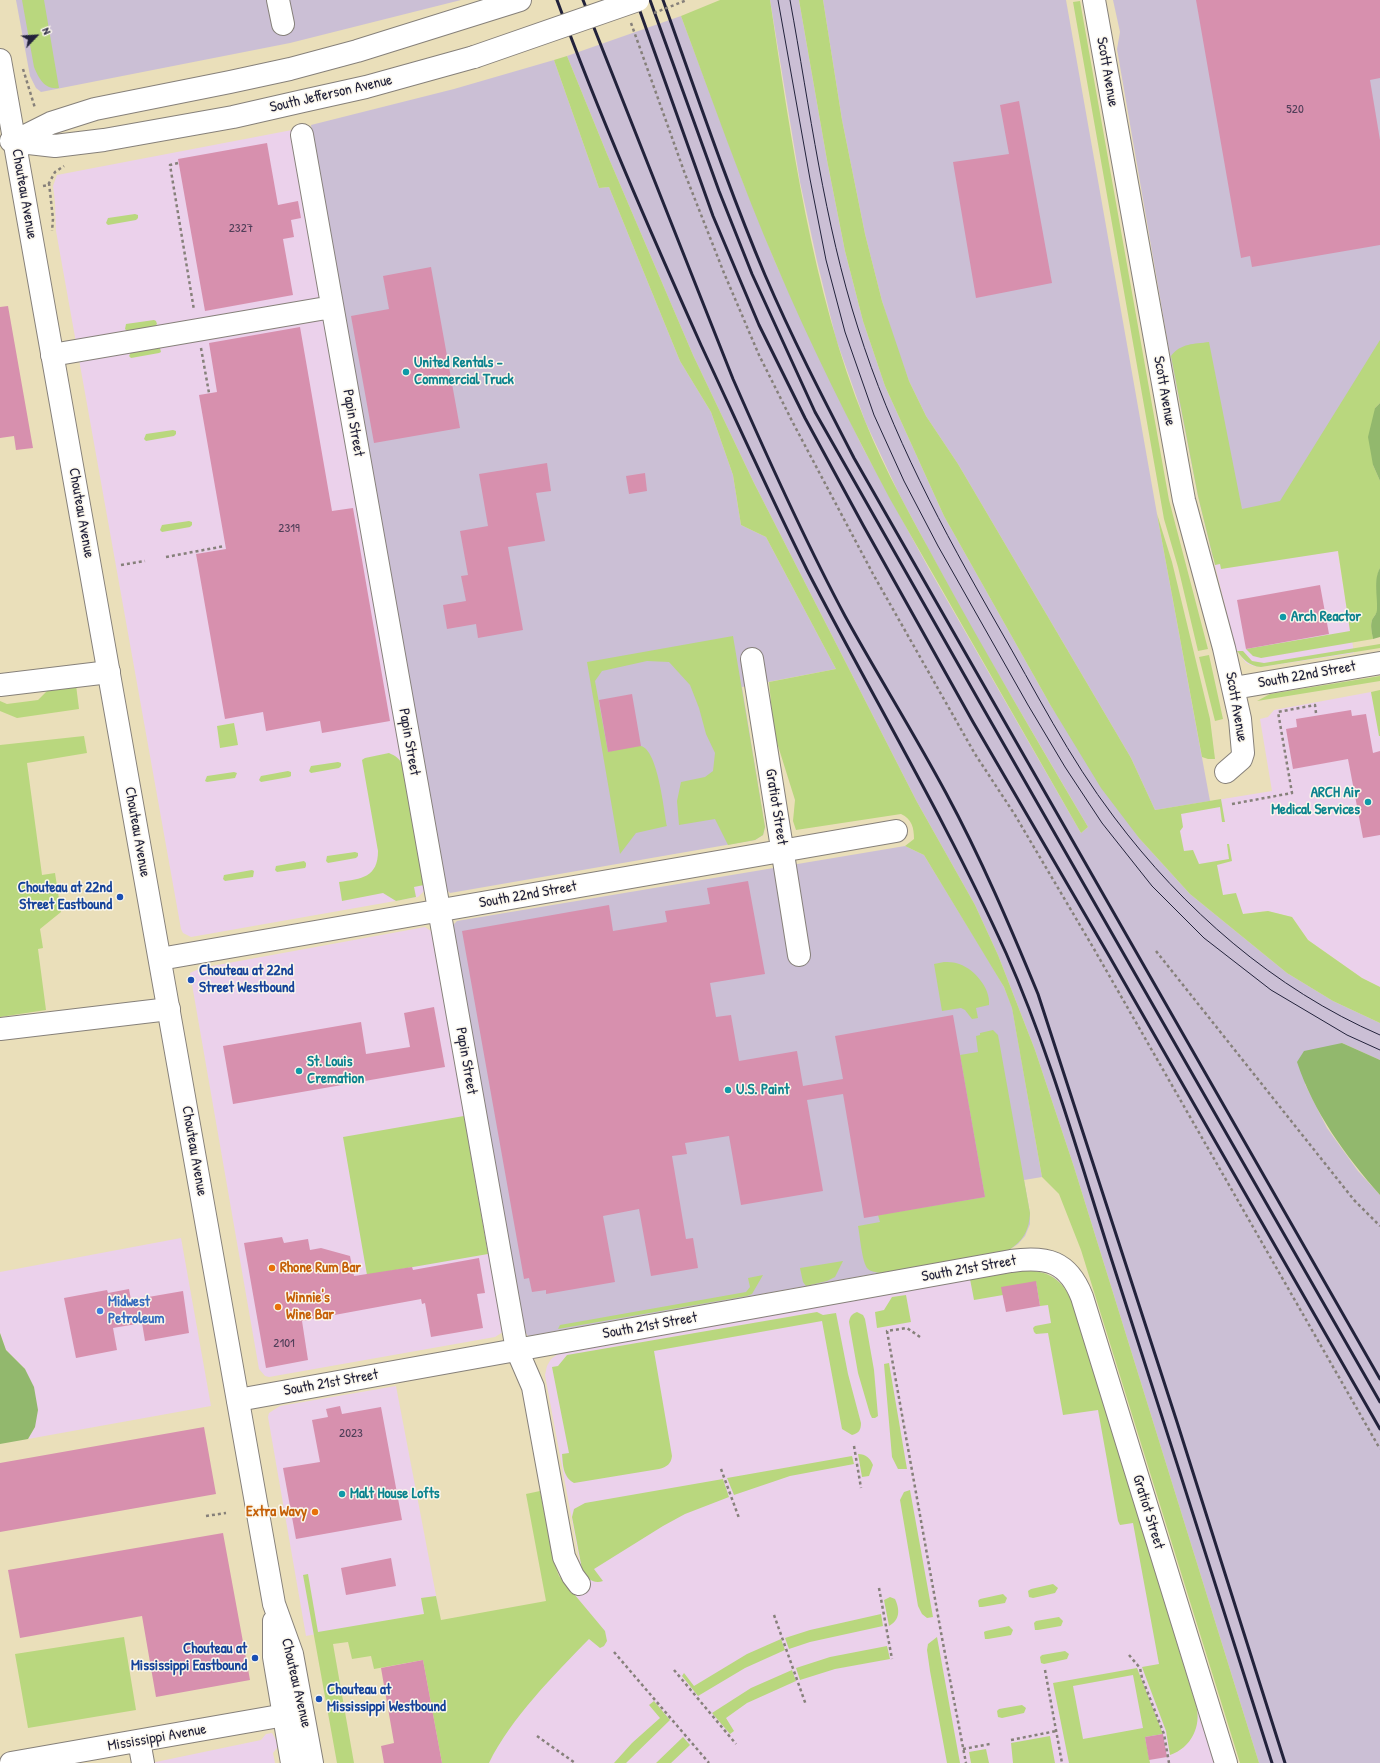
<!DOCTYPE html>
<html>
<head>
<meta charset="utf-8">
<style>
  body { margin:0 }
  #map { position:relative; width:1380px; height:1763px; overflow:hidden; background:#eadfba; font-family:"Patrick Hand",sans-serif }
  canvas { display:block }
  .north { position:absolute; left:16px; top:16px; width:40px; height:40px; -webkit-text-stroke:3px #fbf7ec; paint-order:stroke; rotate:65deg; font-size:11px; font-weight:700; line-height:16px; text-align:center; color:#22223b }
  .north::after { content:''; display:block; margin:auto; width:14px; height:18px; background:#22223b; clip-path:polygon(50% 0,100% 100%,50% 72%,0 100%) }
</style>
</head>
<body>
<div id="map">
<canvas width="1380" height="1763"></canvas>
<div class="north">N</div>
</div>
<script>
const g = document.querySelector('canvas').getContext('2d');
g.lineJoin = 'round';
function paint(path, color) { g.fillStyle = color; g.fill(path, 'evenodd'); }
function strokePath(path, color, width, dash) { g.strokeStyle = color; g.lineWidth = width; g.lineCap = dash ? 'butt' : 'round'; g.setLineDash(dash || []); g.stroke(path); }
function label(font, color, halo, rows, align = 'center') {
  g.font = font + ' "Patrick Hand",sans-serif'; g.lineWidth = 3; g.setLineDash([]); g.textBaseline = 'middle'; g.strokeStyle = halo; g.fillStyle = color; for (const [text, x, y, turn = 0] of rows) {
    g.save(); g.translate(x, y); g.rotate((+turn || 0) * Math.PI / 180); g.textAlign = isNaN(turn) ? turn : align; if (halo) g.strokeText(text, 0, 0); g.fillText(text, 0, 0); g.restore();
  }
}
paint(new Path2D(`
  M292,130L424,891L418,897L191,937L183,933L181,929L56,231L55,202L53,186L57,175Z
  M1335,535L1354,653L1261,667L1253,666L1246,663L1237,651L1235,646L1213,558Z
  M1371,692L1380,736V987L1362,978L1308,940L1292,917L1267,911L1243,914L1207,890L1155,810L1272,791L1260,719L1268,717L1274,710Z
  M425,927L431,931L433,936L503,1332L495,1337L269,1377L265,1376L259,1369L190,973L201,968Z
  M181,1238L211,1406L28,1439L35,1427L25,1369L6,1350L0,1333V1272Z
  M1015,1271H1038L1057,1278L1071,1299L1198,1712L1215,1763H451L582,1574L545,1375L547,1366L551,1359L558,1354L566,1351Z
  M396,1386L439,1611L306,1636L268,1417L269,1413L280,1406Z
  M272,1733L277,1742V1748L273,1753L275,1763H151L261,1740L266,1734Z`), '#ebd1eb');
paint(new Path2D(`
  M16,0H461L290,43L41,92L36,88L30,76Z
  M770,0H799L827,160L845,251L863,321L885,386L944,516L1051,706L1139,838L1190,894L1287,973L1333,1001L1380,1023V1060L1342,1043L1305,1084L1327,1128L1358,1171L1380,1195V1763H1259L1074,1167L1035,1050L998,955L975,905L917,802L754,483L693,355L607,154L567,56L681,16L743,182L776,264L821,361L863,448L928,567L1081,833L1088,827L969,624L900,496L865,421L836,339L817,261L800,182Z
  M823,0H1066L1157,514L1210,801L1155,810L1131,758L958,464L926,416L909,381L896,345L882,301L865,234L842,120Z
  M1113,0H1380V365L1335,535L1213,558L1198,496L1168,344L1117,49L1120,32Z
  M554,60L599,188L609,187L680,361L711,412L733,475L741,525L766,537L836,669L742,687L765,827L763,835L755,840L450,893L444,887L311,125L454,89Z
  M905,846L924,855L993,968L1004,987L1012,1007L1042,1177L1024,1180L1030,1213V1224L1025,1236L1018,1244L1009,1250L1001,1251L528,1336L525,1332L453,930L454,924L457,921Z`), '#cbbfd5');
paint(new Path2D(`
  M22,0H44L59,88C45,90 39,79 34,67Z
  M720,0H770C791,138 812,291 865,421C885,471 912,518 938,566C986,654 1037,740 1088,827L1081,833L890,499C849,422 810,344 776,264C741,183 712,99 681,16Z
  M799,0H823L842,120L865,234L882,301L909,381L926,416L958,464L1131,758L1155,810L1221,799L1225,822H1222L1220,807L1181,814L1183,827L1180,831L1184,851L1193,850L1199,864L1229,859L1227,844H1229L1232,861L1217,865L1223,895L1236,893L1243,914L1268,911L1292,917L1308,940L1362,978L1380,987V1023L1333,1001L1287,973L1190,894L1139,838L1101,788L1051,706L944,516L885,386L863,321L845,251L827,160Z
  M1080,1L1169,500L1208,649L1198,651L1178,567L1164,519L1073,2Z
  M567,56L607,154L693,355L754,483L917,802L975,905L998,955L1035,1050L1074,1167L1259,1763H1240L1081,1250L1059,1194L1042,1177L1012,1008L1004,987L924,855L905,846L914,839C914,828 912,819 901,814L796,830L793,821L795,800L774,733L769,682L836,669L766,537L741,525L733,475L711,412L680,361L609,187L599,188L554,60Z
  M135,214L138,215V218L136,220L108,225L106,223L108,218Z
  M154,320L156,321L157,324L155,326L127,331L125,329L126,324Z
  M1380,340V403L1375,408L1373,465L1380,481V568C1373,582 1380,602 1377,612C1376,615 1373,617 1372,620C1370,626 1372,633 1373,639L1261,658L1253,656L1246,649L1350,631L1338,551L1221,569L1220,564L1215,565L1198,496L1171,356C1181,343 1194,344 1209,342L1242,509L1280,501Z
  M158,347L160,348L161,352L159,353L131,358L129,356L131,352Z
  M173,430L176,431V434L174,436L146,441L144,439L146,434Z
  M1157,514L1172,562L1210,719L1215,759H1208L1202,757Z
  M189,521L192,522V525L190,527L162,532L160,530L162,525Z
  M733,636L765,827L763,835L755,840L728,845L715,819L679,825L677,801L681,782L705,777L713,771L715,753L706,734L699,708L690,685L669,662L647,661L602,671L595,681L608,752C616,750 634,745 641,746C658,750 664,811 667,826L636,833L620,854L587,662Z
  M1380,644V648L1261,667C1249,666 1244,660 1237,651H1243L1252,661L1264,663Z
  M1209,655L1223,719L1215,721L1199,657Z
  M1380,676V681L1257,701L1270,694Z
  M76,685L79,709L17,718L0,711V701L7,704L38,700L50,688Z
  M1380,690V736H1379L1371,692Z
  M234,723L238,745L220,748L217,726Z
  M84,736L87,753L27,763L42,875L55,873L61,912L40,929L43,948L38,949L46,1010L0,1017V745Z
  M389,753C396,756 400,759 403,766L424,885L414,887L416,897L396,901L383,893L342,901L339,882C362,879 378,877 378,851L362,760L365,758Z
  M338,762L341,763V766L339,768L311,773L309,771L311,766Z
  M288,771L291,772V776L289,777L261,782L259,780L261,776Z
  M234,772L237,773L235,778L207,782L205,781L207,776Z
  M355,852L358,853V856L356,858L328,863L326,861L327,856Z
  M304,861L306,863V866L305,868L277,872L275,870L276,866Z
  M252,870L254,871L253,877L225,881L223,879L224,875Z
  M944,962C948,962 953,962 956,963C973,967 991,988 989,1005L976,1008L978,1018L972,1019L965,1010L961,1008L942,1011L934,964Z
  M993,1030L998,1035L1030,1213C1029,1230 1024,1240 1009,1250L880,1273C876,1272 871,1272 868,1269C862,1263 860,1236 858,1226L880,1222L878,1215L985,1197L960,1055L978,1052L976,1036L980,1035V1033Z
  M464,1116L488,1254L367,1275L343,1137Z
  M843,1261L835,1277L827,1281L806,1286L803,1282L800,1268Z
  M1028,1270C1051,1273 1060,1278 1071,1299L1196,1705C1202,1726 1191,1748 1170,1755L1166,1731L1142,1667L1159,1664L1133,1523L1120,1525L1118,1521L1098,1410L1063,1415L1048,1333L1036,1334L1034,1332L1033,1328L1035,1326L1051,1323L1048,1305L1040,1306L1036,1282L1003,1295L974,1300L970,1279Z
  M763,1275L752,1294L747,1296L558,1329L560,1325L746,1292L750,1287L748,1278Z
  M906,1295L911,1322L877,1328L875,1312L884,1310L892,1297Z
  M817,1312L823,1315L836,1313L848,1374L861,1423C861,1430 859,1433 852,1435L842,1429L822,1321L654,1351L672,1456C671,1464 667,1467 659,1469L574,1483C563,1477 563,1465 562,1454L569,1453L552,1367L558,1366L567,1355Z
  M857,1312L863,1315L865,1319L874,1370L878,1416L875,1418H872L870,1414L858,1373L849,1322C850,1316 852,1314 857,1312Z
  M889,1363L907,1469H898L892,1457L884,1364Z
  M858,1454C866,1454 870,1458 873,1465L869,1476L862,1477Z
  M852,1456L854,1464L790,1476L734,1495L727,1478Z
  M723,1479L729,1497L685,1514L663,1526L594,1569L603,1581C593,1585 586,1577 582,1569L572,1517L574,1509L585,1503Z
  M910,1490L933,1617L927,1618L922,1614L918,1606L900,1500L904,1492Z
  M540,1491L554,1563L559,1576L605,1631L607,1641L604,1646L600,1648L589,1639C554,1675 511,1718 489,1763H442L423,1660L374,1669L371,1656L352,1659L348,1642L333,1644L354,1763H337L303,1575L308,1574L318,1632L424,1614L421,1598L436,1596L441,1620L546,1601L526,1494Z
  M1053,1584L1058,1588L1055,1593L1033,1598L1029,1597L1028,1591L1031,1589Z
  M1003,1594L1007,1598L1005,1603L982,1607H979L978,1601L980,1599Z
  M890,1597L895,1599C900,1610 900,1620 889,1626L884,1600Z
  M881,1614L883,1626L810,1642L789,1649L785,1638L810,1630Z
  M1059,1617L1063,1621L1061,1626L1038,1630H1035L1034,1623L1036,1621Z
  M1009,1626L1013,1630L1011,1635L988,1639H985L984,1632L986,1631Z
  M124,1637L136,1710L28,1728L15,1654Z
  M937,1637L960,1763H947L930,1671L927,1650L928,1644Z
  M781,1639L785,1650L745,1668L698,1696L682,1676L684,1673L694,1686L747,1654Z
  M887,1646L890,1659L835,1669L800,1680L796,1668L830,1657Z
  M1065,1651L1069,1654L1067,1659L1044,1664L1041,1663L1040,1657L1042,1655Z
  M1137,1668L1163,1734L1145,1737L1150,1763H1069L1053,1683ZM1133,1675L1143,1728L1083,1739L1073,1686Z
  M792,1670L796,1681L747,1703L726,1718L734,1731L730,1734L712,1713L751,1688Z
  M654,1701L670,1720L626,1763H614L632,1743L660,1718L649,1705Z
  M1022,1705L1026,1708L1024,1713L1002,1718L998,1717L997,1711L999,1709Z
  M1050,1736L1055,1763H1013L1011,1743Z
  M683,1737L690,1745L671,1763H656Z
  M986,1749L989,1763H971L969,1752Z`), '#b9d77e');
paint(new Path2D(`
  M1380,403V481L1373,465L1368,437L1375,408Z
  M1380,568V637L1373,639C1372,633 1370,626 1372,620C1374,616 1377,614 1377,609C1378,597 1373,580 1380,568Z
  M1342,1043L1380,1060V1195C1345,1155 1314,1113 1297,1062L1304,1051Z
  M0,1333L6,1350L25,1369L34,1387L38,1410L35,1427L28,1439L0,1444Z`), '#92b86d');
paint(new Path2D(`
  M1196,0H1380V78L1370,80L1380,140V245L1252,267L1250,256L1241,258Z
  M1019,101L1052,283L976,298L953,162L1009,154L1000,105Z
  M267,143L278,205L298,201L301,218L291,220L294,237L283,239L293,295L205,311L178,159Z
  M431,267L460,428L374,443L351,316L389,309L383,276Z
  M8,306L33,448L16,450L14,436L0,438V307Z
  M300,327L332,511L353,508L390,721L322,733L320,721L266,731L263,712L225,719L196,554L226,549L199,395L217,392L209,343Z
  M547,463L551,491L536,493L545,541L508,547L523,630L478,638L476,624L447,629L443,605L466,601L461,576L468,575L460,531L488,526L479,474Z
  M645,473L647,491L629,494L626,476Z
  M1320,585L1329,634L1246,649L1237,600Z
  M632,694L641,746L608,752L599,700Z
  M1351,710L1352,716L1366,714L1373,753L1380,751V835L1363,838L1348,759L1293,769L1286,729L1297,727L1296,719Z
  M748,881L765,974L710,983L716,1017L731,1015L739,1061L797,1051L803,1086L843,1079L835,1036L953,1015L985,1197L864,1218L843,1094L807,1100L823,1191L741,1205L729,1136L685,1143L687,1154L672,1156L686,1239L693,1238L698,1268L651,1276L639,1209L603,1216L615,1282L546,1294V1290L532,1292L529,1278L524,1279L462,931L609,905L613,931L667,922L665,911L710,904L707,888Z
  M434,1007L445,1067L233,1104L223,1046L361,1022L366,1054L410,1047L404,1013Z
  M282,1237L284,1243L308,1239L310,1250L321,1248L350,1256L354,1276L412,1267L413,1270L479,1258L485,1293L477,1294L483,1328L431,1337L425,1303L422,1304L421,1299L302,1321L308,1360L266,1368L244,1243Z
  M1036,1281L1040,1306L1006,1312L1001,1287Z
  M129,1289L131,1300L183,1291L189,1333L145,1341L142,1323L113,1328L117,1350L76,1358L64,1298L107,1290L108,1293Z
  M340,1406L342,1414L381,1407L402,1520L296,1539L283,1468L320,1462L312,1420L328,1417L326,1409Z
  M204,1427L216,1494L0,1532V1463Z
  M223,1533L250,1680L156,1697L142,1616L20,1638L8,1570Z
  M391,1558L396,1586L346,1595L341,1568Z
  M423,1660L442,1763H384L381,1746L394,1743L381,1668Z
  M1163,1734L1167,1757L1149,1760L1145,1737Z`), '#d790ae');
const minor = new Path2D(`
  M278,0L283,24
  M1094,0L1184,500L1224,648L1240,719L1243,753L1241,759L1226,772
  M302,135L517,1350L533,1387L564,1557L573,1576L579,1584
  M52,355L332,307
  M752,659L799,955
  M0,685L109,672
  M1234,688L1380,663
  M160,959L896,831
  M0,1029L169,1009
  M238,1400L1011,1261C1047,1256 1068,1261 1082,1297L1226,1763
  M139,1741L143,1763
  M11,1763L302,1712`);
const major = new Path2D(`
  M0,60L274,1604L292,1654L312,1763
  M11,141L55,146L104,140L233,117L303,101L366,87L474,57
  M15,141L51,123L95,109L230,82L290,69L357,51L520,0
  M274,1621V1657L277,1675L292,1763`);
strokePath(minor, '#86807a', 24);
strokePath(major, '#86807a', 24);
strokePath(new Path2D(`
  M631,23L685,174L724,273L759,355L792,421L873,574L975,754L1015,815L1094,949L1380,1449
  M23,69L35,108
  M178,163L170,165L194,310
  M49,183L53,219L52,231
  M43,186L48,185L55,172L64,166
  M201,348L209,393
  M166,557L225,546
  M121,565L145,561
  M1232,804L1292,793L1278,712L1315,705L1316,713
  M1156,951L1354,1200L1380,1226
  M920,1337L907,1328L887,1331L942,1638L966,1763
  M854,1446L861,1488
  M721,1469L739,1518
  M206,1516L226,1513
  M879,1588L892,1659
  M774,1615L806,1705
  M614,1652L709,1763
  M1129,1655L1140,1668L1142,1678L1164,1734L1169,1763
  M674,1670L736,1744
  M1045,1670L1062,1763
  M537,1736L575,1763
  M1011,1740L1056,1731
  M963,1749L990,1744`), '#86807a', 2.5, [3, 3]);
strokePath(minor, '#fff', 22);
strokePath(major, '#fff', 22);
strokePath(new Path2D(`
  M778,0L810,179L826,260L845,332L874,415L904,481L938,546L1028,705L1065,767L1102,823L1152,886L1204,938L1271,990L1347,1035L1380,1050
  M790,0C810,109 824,222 858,328C891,434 943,530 998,626C1035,690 1069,758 1114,817C1183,909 1274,989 1380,1035`), '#22223b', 1);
strokePath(new Path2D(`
  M557,0C600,117 650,231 701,345C736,420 770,496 807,570C873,698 947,822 1006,953C1050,1052 1079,1158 1112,1261C1166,1428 1219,1596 1272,1763
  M583,0L733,379C768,459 804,539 845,616C878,676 914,733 946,793C981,858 1010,926 1038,994L1177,1422L1285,1763
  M636,0L713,216L759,325L805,418L863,525L973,722L1108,954L1380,1429
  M650,0L719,191L752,274L815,412L983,708L1380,1402
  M663,0C696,92 727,185 765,275C792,338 823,398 854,458L1380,1379`), '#22223b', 3);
const majorBridge = new Path2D(`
  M474,57L638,0`);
strokePath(majorBridge, '#86807a', 24, []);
strokePath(new Path2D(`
  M654,13L687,0`), '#86807a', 2.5, [3, 3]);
strokePath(majorBridge, '#fff', 22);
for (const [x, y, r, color] of [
  [406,372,4,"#0f9aa8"],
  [1283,617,4,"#0f9aa8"],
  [1368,802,4,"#0f9aa8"],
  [120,897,4,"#1a4fb4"],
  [191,980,4,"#1a4fb4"],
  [299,1071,4,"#0f9aa8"],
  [728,1090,4,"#0f9aa8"],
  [272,1268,4,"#e8710a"],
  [278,1307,4,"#e8710a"],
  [100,1311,4,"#3f7fe0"],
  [342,1494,4,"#0f9aa8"],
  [315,1512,4,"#e8710a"],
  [255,1658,4,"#1a4fb4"],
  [319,1699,4,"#1a4fb4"]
]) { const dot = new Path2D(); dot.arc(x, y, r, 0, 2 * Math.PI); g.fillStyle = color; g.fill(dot); strokePath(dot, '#fbf7ec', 1.5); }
label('13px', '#4f3e58', null, [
  ["520",1295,110],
  ["2327",241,229],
  ["2319",289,529],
  ["2101",284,1344],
  ["2023",351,1434]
]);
label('15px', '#22223b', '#fbf7ec', [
  ["Scott Avenue",1107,72,80],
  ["South Jefferson Avenue",331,94,-13],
  ["Chouteau Avenue",24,194,80],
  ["Scott Avenue",1164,391,80],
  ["Papin Street",353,423,80],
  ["Chouteau Avenue",81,513,80],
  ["South 22nd Street",1307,675,-10],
  ["Scott Avenue",1236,707,80],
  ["Papin Street",409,742,80],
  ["Gratiot Street",776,807,81],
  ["Chouteau Avenue",137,832,80],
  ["South 22nd Street",528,895,-10],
  ["Papin Street",466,1061,80],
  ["Chouteau Avenue",194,1151,80],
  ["South 21st Street",969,1269,-10],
  ["South 21st Street",650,1326,-10],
  ["South 21st Street",331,1383,-10],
  ["Gratiot Street",1148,1512,73],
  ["Chouteau Avenue",296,1683,77],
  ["Mississippi Avenue",157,1738,-10]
]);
label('bold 15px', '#0d838f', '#fbf7ec', [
  ["United Rentals -",414,363],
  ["Commercial Truck",414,380],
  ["Arch Reactor",1291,617],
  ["ARCH Air",1360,793,"right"],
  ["Medical Services",1360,810,"right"],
  ["St. Louis",307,1062],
  ["Cremation",307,1079],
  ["U.S. Paint",736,1090],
  ["Malt House Lofts",350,1494]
], 'left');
label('bold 15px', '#164399', '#fbf7ec', [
  ["Chouteau at 22nd",112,888],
  ["Street Eastbound",112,905],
  ["Chouteau at 22nd",199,971,"left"],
  ["Street Westbound",199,988,"left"],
  ["Chouteau at",247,1649],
  ["Mississippi Eastbound",247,1666],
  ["Chouteau at",327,1690,"left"],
  ["Mississippi Westbound",327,1707,"left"]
], 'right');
label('bold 15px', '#c56008', '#fbf7ec', [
  ["Rhone Rum Bar",280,1268],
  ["Winnie's",286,1298],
  ["Wine Bar",286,1315],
  ["Extra Wavy",307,1512,"right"]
], 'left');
label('bold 15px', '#366cbe', '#fbf7ec', [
  ["Midwest",108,1302],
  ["Petroleum",108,1319]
], 'left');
</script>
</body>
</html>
